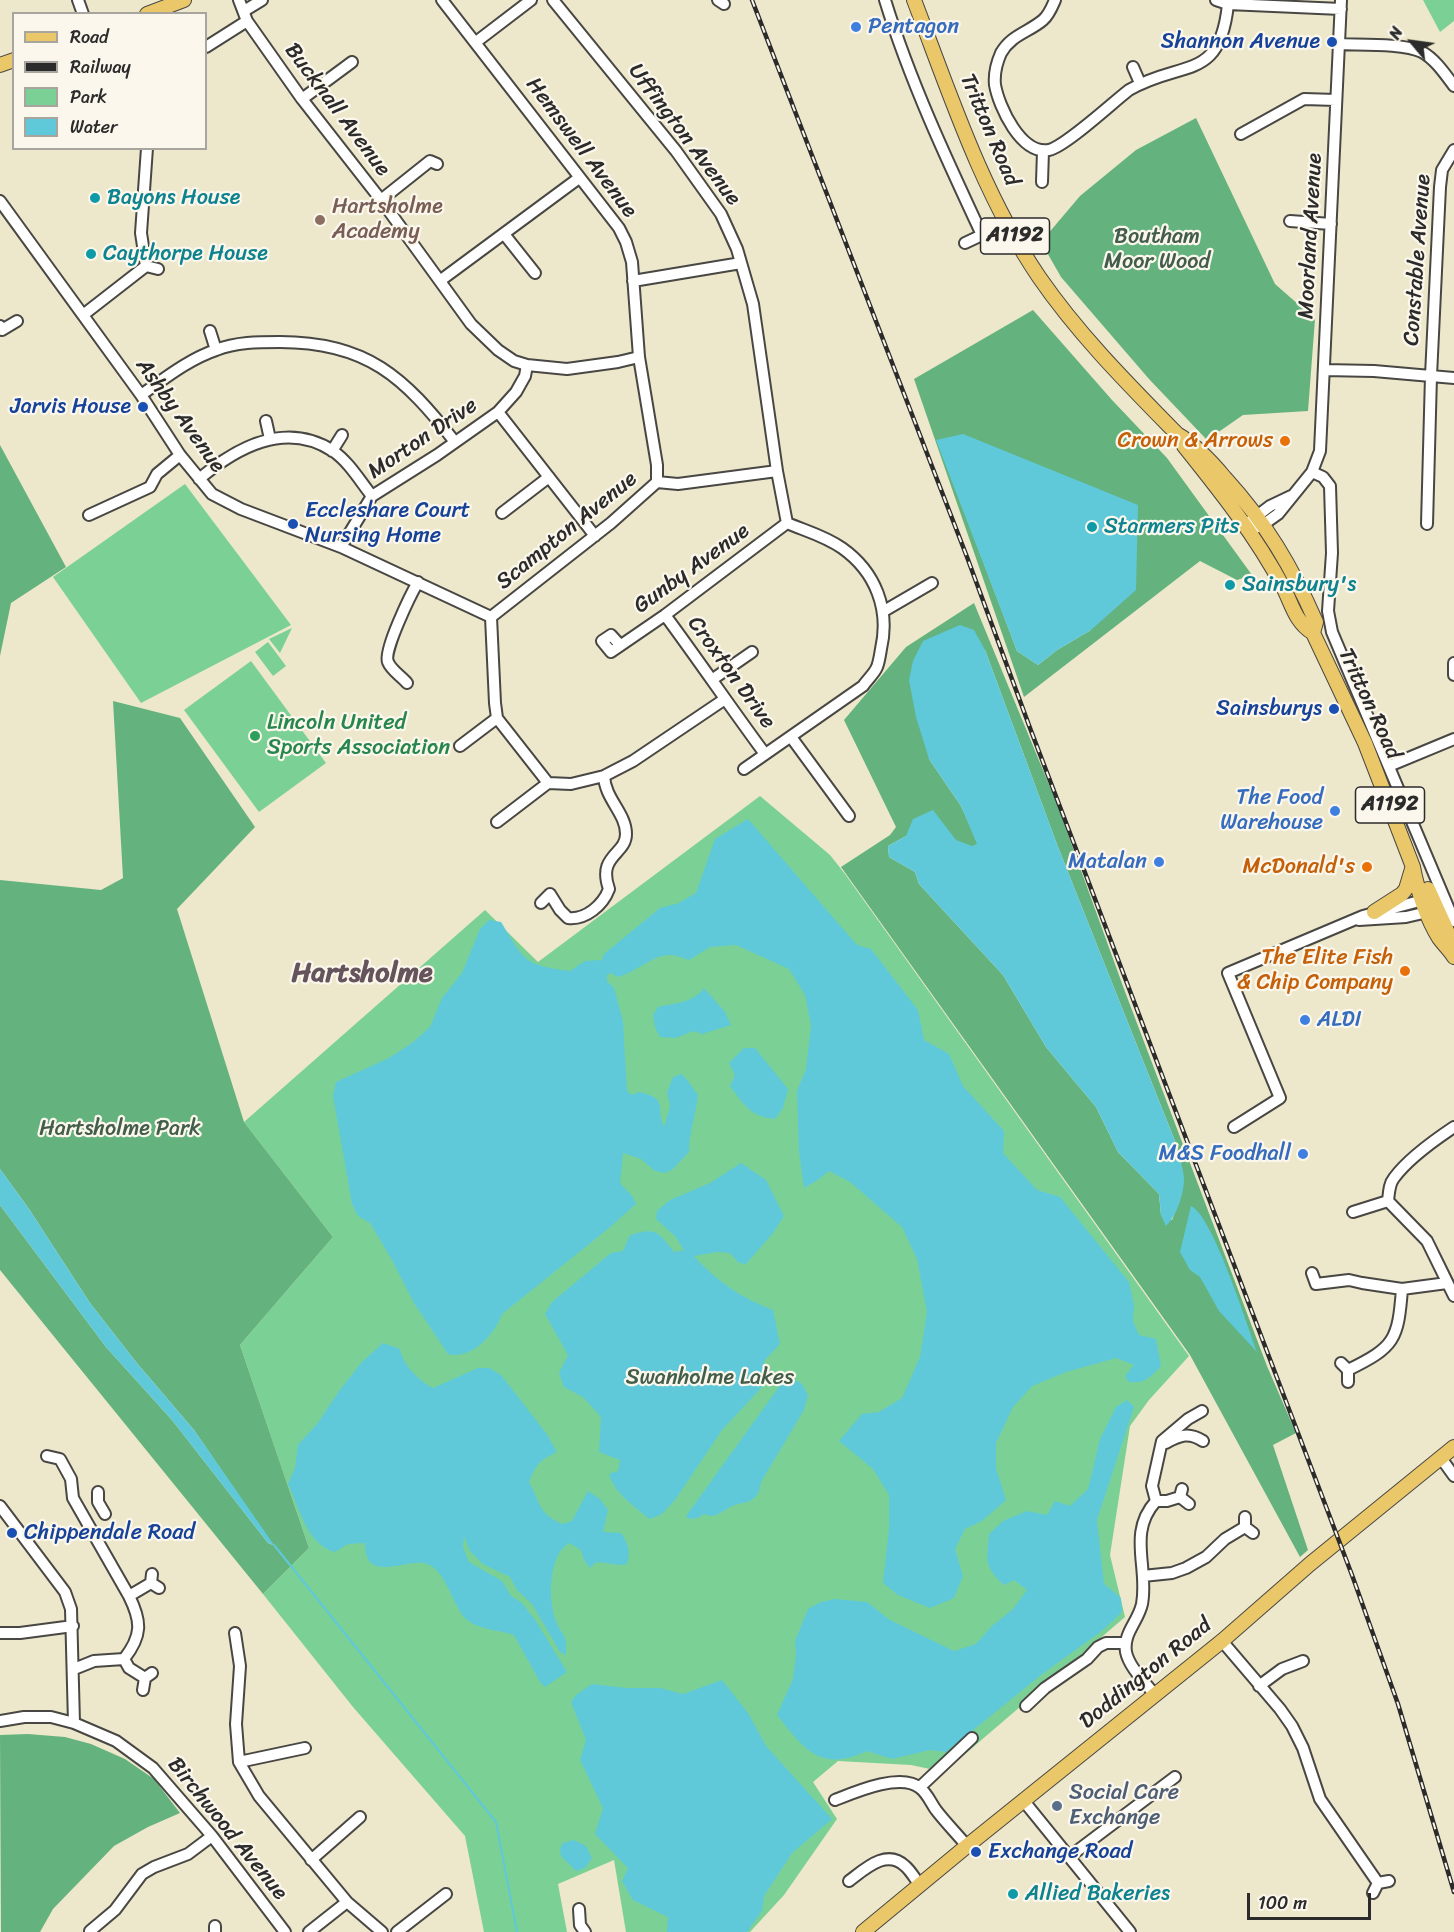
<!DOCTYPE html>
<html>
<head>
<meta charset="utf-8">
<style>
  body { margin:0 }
  #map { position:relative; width:1454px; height:1932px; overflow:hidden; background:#ede7cb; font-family:Sriracha,sans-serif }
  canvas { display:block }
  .legend { position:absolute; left:12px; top:12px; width:195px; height:138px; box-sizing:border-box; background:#fbf7ec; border:2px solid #a8a59f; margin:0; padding:8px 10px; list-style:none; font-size:18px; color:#2b2b2b }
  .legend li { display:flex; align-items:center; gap:12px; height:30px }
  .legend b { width:30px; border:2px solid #a8a59f }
  .north { position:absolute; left:1382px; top:12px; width:60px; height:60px; -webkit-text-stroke:4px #fbf7ec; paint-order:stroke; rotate:299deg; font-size:16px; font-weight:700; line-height:24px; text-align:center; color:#2b2b2b }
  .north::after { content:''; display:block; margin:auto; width:21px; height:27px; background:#2b2b2b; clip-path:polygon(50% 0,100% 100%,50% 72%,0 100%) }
  .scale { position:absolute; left:1247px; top:1893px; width:124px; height:27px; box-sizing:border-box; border:3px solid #2b2b2b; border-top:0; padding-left:8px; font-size:18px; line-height:21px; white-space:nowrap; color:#2b2b2b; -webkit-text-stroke:4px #fbf7ec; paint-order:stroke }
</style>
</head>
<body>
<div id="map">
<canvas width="1454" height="1932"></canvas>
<ul class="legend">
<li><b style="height:8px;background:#eac769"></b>Road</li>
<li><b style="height:8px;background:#2b2b2b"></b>Railway</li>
<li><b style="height:16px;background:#7bd195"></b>Park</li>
<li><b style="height:16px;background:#5fc9da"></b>Water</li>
</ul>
<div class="north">N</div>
<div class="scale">100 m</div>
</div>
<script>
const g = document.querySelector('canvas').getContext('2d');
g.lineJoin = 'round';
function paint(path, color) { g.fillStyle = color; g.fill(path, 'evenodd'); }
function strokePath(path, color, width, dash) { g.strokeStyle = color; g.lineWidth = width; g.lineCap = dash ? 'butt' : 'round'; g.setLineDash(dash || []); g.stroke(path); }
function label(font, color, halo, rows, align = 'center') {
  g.font = font + ' Sriracha,sans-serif'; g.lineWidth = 4.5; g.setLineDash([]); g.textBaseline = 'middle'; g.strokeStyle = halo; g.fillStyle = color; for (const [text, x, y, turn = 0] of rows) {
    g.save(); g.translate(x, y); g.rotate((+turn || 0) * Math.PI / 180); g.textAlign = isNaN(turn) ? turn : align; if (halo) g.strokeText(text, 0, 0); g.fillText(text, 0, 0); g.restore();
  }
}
paint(new Path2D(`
  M1423,0H1454V21L1440,32Z
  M185,484L291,625L141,703L53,577Z
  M292,628L280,653L269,639Z
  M268,642L286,666L273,676L255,652Z
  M251,661L326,763L259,812L184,710Z
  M760,796L830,855L845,874L1189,1356L1149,1400L1130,1426L1110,1555L1125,1617L944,1772L911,1765L838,1761L813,1782L837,1819L784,1895L750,1932H626L614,1860L558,1884L567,1932H484L465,1836L353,1707L263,1594L309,1548L240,1345L333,1237L244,1122L485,910L538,962Z`), '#7bd195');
paint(new Path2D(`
  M1196,118L1275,284L1315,319L1308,411L1243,415L1207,440L1149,379L1061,277L1041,242L1080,196L1136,150Z
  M1033,310L1112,400L1167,458L1252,575L1237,580L1200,561L1024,697L914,379ZM937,440L1091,630L1057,650L1038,665L1017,651Z
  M0,445L66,567L11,603L0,656Z
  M974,603L1057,804L1124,989L1267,1366L1296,1433L1273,1445L1308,1550L1300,1557L1190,1355L841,867L890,835L896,827L844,720L906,647ZM985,650L1058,847L1177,1146C1184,1180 1186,1187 1172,1220L1161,1215L1159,1194L1118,1152L1096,1107L1046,1047L1003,975L919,884L915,872L889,857L888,846L906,836L956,841L972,847L978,844L961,806L929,759Z
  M113,701L180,718L255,827L177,909L244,1122L333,1237L240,1345L309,1548L263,1594L0,1270V1205L106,1347L172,1420L268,1543L273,1545L194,1430L136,1362L90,1303L29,1209L0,1169V880L101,890L123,878Z
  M28,1734L65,1737L91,1744L125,1759L154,1779L180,1813L148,1827L114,1846L53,1909L40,1932H1L0,1735Z`), '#64b37e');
paint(new Path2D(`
  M963,434L1138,505L1136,590L1091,630L1057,650L1038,665L1017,651L936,440Z
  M960,625L974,630L985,650L1058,847L1177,1146C1179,1156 1183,1168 1184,1178C1184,1194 1177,1215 1166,1226L1161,1215L1159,1194L1118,1152L1096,1107L1046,1047L1003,975L919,884L915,872L889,857L888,846L906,836L913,819L933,810L956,840L972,846L977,844L961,806L929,759L916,717L909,680L913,661L923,641Z
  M748,819L857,945L871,949L918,1010L924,1040L949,1054L963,1086L1004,1131L1003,1153L1037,1190L1060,1197L1129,1282L1134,1305L1133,1321L1139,1335L1156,1339L1161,1366C1151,1377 1144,1384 1129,1382L1125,1376L1134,1365L1116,1358L1066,1372L1032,1386L1013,1407L996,1443V1468L1006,1500L982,1521L965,1529L955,1549L963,1576L954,1598L930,1608L898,1595L883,1583L889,1528V1495L873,1469L839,1441L862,1414L879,1412L902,1398L920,1357L927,1312L917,1259L902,1227L850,1182L829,1171L818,1180L804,1188L799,1152L797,1091L806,1069L811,1025L805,995L789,969L736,945L710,947L689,960C683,958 676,955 671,955C654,954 636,972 618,977L611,973L607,975V981L614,988L623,1021L627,1091L632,1095L639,1092C670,1099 655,1107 664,1127L670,1106L667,1093L673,1077L681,1074C688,1079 692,1088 698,1095C696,1115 689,1132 689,1152L673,1169L665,1173L655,1171L641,1159L623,1153L620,1183L632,1196L636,1204L609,1228L502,1314C495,1334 472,1360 448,1354L414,1303L392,1260L370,1223L358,1216L352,1204L333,1096L336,1082L389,1058L412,1043L430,1027L442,998L462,973L480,929L489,920L501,922C525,961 523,965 570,971L585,961L602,960L604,954L660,908L679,903L696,893L715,839Z
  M704,988L725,1012L731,1025L702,1034L693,1031L676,1038L660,1037L655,1027L653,1015L658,1007C675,1003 693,1003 704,988Z
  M744,1048H755L788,1089L783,1108L775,1119C751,1117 744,1105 730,1086L735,1075L729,1063Z
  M741,1163L766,1180L784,1216L773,1233L746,1264L739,1263L730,1253L717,1252L694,1256C715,1280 743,1299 773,1310L780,1344L764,1361L762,1387L722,1430L675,1500L662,1514L650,1519C636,1508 614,1493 609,1474L618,1471L620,1460L599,1452L601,1417L583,1397L564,1387L559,1373L568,1355L545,1314L552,1302L611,1253L623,1251L630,1235C656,1227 658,1231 674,1252L684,1250L675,1236L656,1219L657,1211L670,1200L710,1183Z
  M0,1169L29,1209L90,1303L136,1362L194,1430L274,1545L268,1543L172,1420L106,1347L0,1205Z
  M1191,1206C1213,1216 1247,1325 1257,1352L1219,1311L1200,1277L1190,1270L1180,1252Z
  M383,1343L400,1349C403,1365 418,1380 433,1388L478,1368H489L501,1375L546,1433L557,1452C540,1460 536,1464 529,1482C541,1504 538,1513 562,1524L572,1521L588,1491L600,1499L608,1510L603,1532L621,1533C628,1543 631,1552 627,1564C615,1567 607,1561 595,1563L590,1568L584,1560L581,1550L569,1543C548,1555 548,1601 556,1621C563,1639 567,1631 566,1655L560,1652L532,1604L517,1590L510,1577L483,1564L470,1551L464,1536L463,1547L469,1562L502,1581L511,1596L522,1603L536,1621L567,1672L545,1687L540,1682L514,1635C499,1630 479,1630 466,1619C452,1605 446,1570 427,1564C406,1557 365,1586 365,1543L348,1544L335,1552C306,1544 300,1508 288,1484L295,1468L298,1445L317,1424L339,1391L362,1362Z
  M792,1378L802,1384L808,1395L804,1410L761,1482C760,1488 759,1495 753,1499C748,1503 741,1503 735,1505C723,1509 717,1520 704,1514L698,1518L690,1519L686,1516L784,1380Z
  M1127,1400L1134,1407L1097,1520L1104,1584L1121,1598L1122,1612L1103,1630L1041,1675L946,1752L930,1750L892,1759L867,1751C820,1773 804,1749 777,1715L793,1679L796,1655L795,1641L808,1609L821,1602L835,1599L867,1602L890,1620L954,1651L976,1644L992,1626L1013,1609L1027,1590L1014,1580L1004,1585C983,1565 987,1561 989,1534L1003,1521L1027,1511L1047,1515L1055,1501L1070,1506L1088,1489L1100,1439L1116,1407Z
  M722,1680L748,1713L766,1746L832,1819L792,1853L764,1896L762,1911L747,1932H667L668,1917L633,1900L622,1881L628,1868L595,1834L603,1808L580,1760L586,1740L571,1702L576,1695L592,1684L626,1688H660L683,1694Z
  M574,1840L586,1846L592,1858L585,1868L576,1871L561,1856L560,1849L563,1843Z`), '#5fc9da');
strokePath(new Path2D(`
  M274,1545L496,1822L517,1932`), '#5fc9da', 2);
const minor = new Path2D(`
  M78,0L83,14
  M239,0L247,21L302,99L381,200L471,324L498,350L514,361L527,365L567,369L618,362L639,357
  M442,0L619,228L626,242L632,262L639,357L657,465V482
  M553,0L676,151L721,214L737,249L753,304L777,471L787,523
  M718,0L724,4
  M885,0C910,81 946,158 982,235L965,243
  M1055,0C1052,7 1049,15 1043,20C1029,32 1011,35 1001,53C997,62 994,75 995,85C999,107 1021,155 1049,150C1066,146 1112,103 1129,90C1182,59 1220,83 1228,4
  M1216,0L1228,4L1341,9
  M244,11L262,0
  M476,42L531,0
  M1338,44C1360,45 1404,43 1422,52C1435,59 1445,74 1454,86
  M206,47L247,21
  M1133,67L1140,83
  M302,99L352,62
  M1241,134L1304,99L1336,100
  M1042,182L1043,151
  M381,200L430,161L437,164
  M0,201L141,395L180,455L212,494L241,509L341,547L491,617
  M1290,221L1331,224
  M504,234L535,273
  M146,266L158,269
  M441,280L579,178
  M633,281L741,263
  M83,315L146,266L141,233L147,148
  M0,326L2,330L17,321
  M210,331L216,350
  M1324,370L1374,371L1454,378
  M141,395C164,379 189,359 216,350C236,342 258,342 280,342C367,342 404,377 455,442
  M498,412L595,536
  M266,421L270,439
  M332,451L342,435
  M1312,472L1323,477L1330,486L1332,553L1328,611L1332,632L1454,921
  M199,479C236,448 285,420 333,451C349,462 360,481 372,496
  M502,513L549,477
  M89,515L150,487L157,474L180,455
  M1427,524L1431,376L1440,187L1442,170L1454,150
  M1245,525L1270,506L1291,496
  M1249,531L1264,524L1278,514L1312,472L1320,451L1341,0
  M341,547L372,496L437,455L498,412L516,392L525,376L527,365
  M884,611L932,583
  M665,615C699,661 731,708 765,754
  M491,617L495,703L497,718L548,783L571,784L604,776L633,761L725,699
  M491,617L611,523L657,482L678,484L777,471
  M620,645L611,635L602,641L611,652L665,615L787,523
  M1454,663V675
  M713,679L752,652
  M407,683C401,676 391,670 388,662C383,651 411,594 418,582
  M791,737L849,816
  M460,746L497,718
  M1389,766L1454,739
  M744,769L863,686C867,680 874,674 877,667C879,662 880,655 881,649C890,610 876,572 842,548C825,536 806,531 787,523
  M497,822L548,783
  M541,903L550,894L560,910L568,918C586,920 603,905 609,889C597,855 626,855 626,834C626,813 605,799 604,776
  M1359,920L1406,917L1432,911
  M1234,1127L1280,1098L1228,973L1363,916L1427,899
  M1454,1127C1436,1139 1407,1160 1394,1178C1389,1184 1389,1193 1388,1201L1427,1241L1454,1296
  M1353,1212L1388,1201
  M1312,1273L1316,1284L1349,1280L1362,1283L1402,1289L1447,1283
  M1341,1363L1348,1370C1395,1347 1398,1340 1402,1289
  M1348,1370V1382
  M1166,1443C1180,1435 1189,1432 1203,1441
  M47,1456L60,1459L71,1479L73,1498L129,1596C142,1622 142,1636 124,1659L94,1661L74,1669
  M1441,1458L1454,1476
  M1182,1489L1180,1497L1189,1504
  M98,1492V1502L105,1514
  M1156,1501H1167L1180,1497
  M0,1506L65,1592L71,1609L74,1723
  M1245,1517V1527L1253,1533
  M152,1574L151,1583L159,1588
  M1143,1576L1172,1573L1186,1568L1206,1557L1225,1539L1245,1527
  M129,1596L151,1583
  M0,1633H20L73,1626
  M235,1633L240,1666L236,1724L239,1762L259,1796L347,1902L309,1932
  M1222,1641L1280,1709L1292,1726L1303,1748L1320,1799L1378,1883
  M124,1659L129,1668L145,1678
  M1259,1686L1282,1669L1303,1661
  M143,1690L145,1678L152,1673
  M1154,1694C1145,1682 1129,1667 1126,1652C1123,1633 1138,1622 1142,1604C1149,1567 1127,1533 1156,1501L1152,1486L1162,1441L1188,1419L1202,1411
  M1026,1706L1045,1688L1087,1659L1098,1647L1106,1643H1125
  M0,1721L24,1717H51L74,1723L116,1741L153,1768L212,1836L285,1932
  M239,1762L305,1748
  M920,1787L972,1738
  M835,1800C855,1792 901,1772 920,1788C927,1793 931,1803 936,1810C946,1823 957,1834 967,1846
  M1023,1800L1130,1932
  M1069,1857L1175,1777
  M311,1860L360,1817
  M849,1881C864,1870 886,1848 905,1866C911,1871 915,1879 920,1885
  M1373,1893L1378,1883L1389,1881
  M347,1902L382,1932
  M579,1909L580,1925L585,1932
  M215,1926V1932
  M90,1931L115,1910L142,1874L154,1867L188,1854L212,1836
  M397,1932L446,1894`);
const major = new Path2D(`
  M914,0C950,94 982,193 1039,277C1079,335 1128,384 1177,434C1196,445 1211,461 1225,478C1266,523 1292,567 1316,622L1313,633
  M147,14L184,0
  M0,65L14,60
  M1184,446C1220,491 1256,536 1283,587C1292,604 1295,622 1313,633L1365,743L1413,867C1417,889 1427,919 1439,938C1444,945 1450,950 1454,957
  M1428,889L1453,944L1452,951
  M1374,912L1402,894L1406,889L1412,869
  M863,1932L967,1846L1222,1641L1310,1564L1454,1447`);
strokePath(minor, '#484743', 14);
strokePath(major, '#484743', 16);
strokePath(minor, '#fff', 10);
strokePath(major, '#eac769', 14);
const rail = new Path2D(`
  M752,0L967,557L1030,728L1352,1575L1398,1704L1454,1892`);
strokePath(rail, '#2b2b2b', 4.5);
strokePath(rail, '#fbf7ec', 2, [7]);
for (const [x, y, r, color] of [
  [856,27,6,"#3f7fe0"],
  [1332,42,6,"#1a4fb4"],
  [95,198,6,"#0f9aa8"],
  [320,220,6,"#8d6e63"],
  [91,254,6,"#0f9aa8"],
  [143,407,6,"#1a4fb4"],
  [1285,441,6,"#e8710a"],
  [293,524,6,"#1a4fb4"],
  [1092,527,6,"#0f9aa8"],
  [1230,585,6,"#0f9aa8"],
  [1334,709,6,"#1a4fb4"],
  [255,736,6,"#2e9e5b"],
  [1335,811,6,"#3f7fe0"],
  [1159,862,6,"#3f7fe0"],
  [1367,867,6,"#e8710a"],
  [1405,971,6,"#e8710a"],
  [1305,1020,6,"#3f7fe0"],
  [1303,1154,6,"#3f7fe0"],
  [12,1533,6,"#1a4fb4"],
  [1057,1806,6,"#5c6f8a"],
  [976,1852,6,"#1a4fb4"],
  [1013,1894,6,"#0f9aa8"]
]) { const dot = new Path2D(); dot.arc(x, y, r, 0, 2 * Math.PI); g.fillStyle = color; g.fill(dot); strokePath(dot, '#fbf7ec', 2); }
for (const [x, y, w] of [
  [1015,236,69],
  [1390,805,69]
]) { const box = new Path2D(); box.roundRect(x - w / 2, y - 18, w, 36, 4.5); g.fillStyle = '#fbf7ec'; g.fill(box); strokePath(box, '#2b2b2b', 1.5); }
label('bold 21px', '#2b2b2b', null, [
  ["A1192",1015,236],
  ["A1192",1390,805]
]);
label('22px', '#366cbe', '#fbf7ec', [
  ["Pentagon",868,27,"left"],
  ["The Food",1323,798],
  ["Warehouse",1323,823],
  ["Matalan",1147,862],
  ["ALDI",1317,1020,"left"],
  ["M&S Foodhall",1291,1154]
], 'right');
label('22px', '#164399', '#fbf7ec', [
  ["Shannon Avenue",1320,42],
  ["Jarvis House",131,407],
  ["Eccleshare Court",305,511,"left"],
  ["Nursing Home",305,536,"left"],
  ["Sainsburys",1322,709],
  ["Chippendale Road",24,1533,"left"],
  ["Exchange Road",988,1852,"left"]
], 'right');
label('22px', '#2b2b2b', '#fbf7ec', [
  ["Bucknall Avenue",337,110,53],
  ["Tritton Road",989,130,67],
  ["Uffington Avenue",684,135,53],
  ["Hemswell Avenue",581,148,53],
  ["Moorland Avenue",1311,236,-87],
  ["Constable Avenue",1418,260,-86],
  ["Ashby Avenue",180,416,54],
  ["Morton Drive",423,439,-34],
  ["Scampton Avenue",567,531,-39],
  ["Gunby Avenue",692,569,-36],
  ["Croxton Drive",731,673,54],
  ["Tritton Road",1369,704,65],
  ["Doddington Road",1146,1674,-39],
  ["Birchwood Avenue",227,1829,51]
]);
label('22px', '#0d838f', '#fbf7ec', [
  ["Bayons House",107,198],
  ["Caythorpe House",103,254],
  ["Starmers Pits",1104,527],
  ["Sainsbury's",1242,585],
  ["Allied Bakeries",1025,1894]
], 'left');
label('22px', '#785e54', '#fbf7ec', [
  ["Hartsholme",332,207],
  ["Academy",332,232]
], 'left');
label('22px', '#435d4b', '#fbf7ec', [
  ["Boutham",1157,237],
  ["Moor Wood",1157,262],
  ["Hartsholme Park",120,1129],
  ["Swanholme Lakes",710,1378]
]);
label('22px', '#c56008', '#fbf7ec', [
  ["Crown & Arrows",1273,441],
  ["McDonald's",1355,867],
  ["The Elite Fish",1393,958],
  ["& Chip Company",1393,983]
], 'right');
label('22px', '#27864d', '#fbf7ec', [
  ["Lincoln United",267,723],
  ["Sports Association",267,748]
], 'left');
label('22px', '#4e5e75', '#fbf7ec', [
  ["Social Care",1069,1793],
  ["Exchange",1069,1818]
], 'left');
label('bold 28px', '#65545b', '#fbf7ec', [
  ["Hartsholme",362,974]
]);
</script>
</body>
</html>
